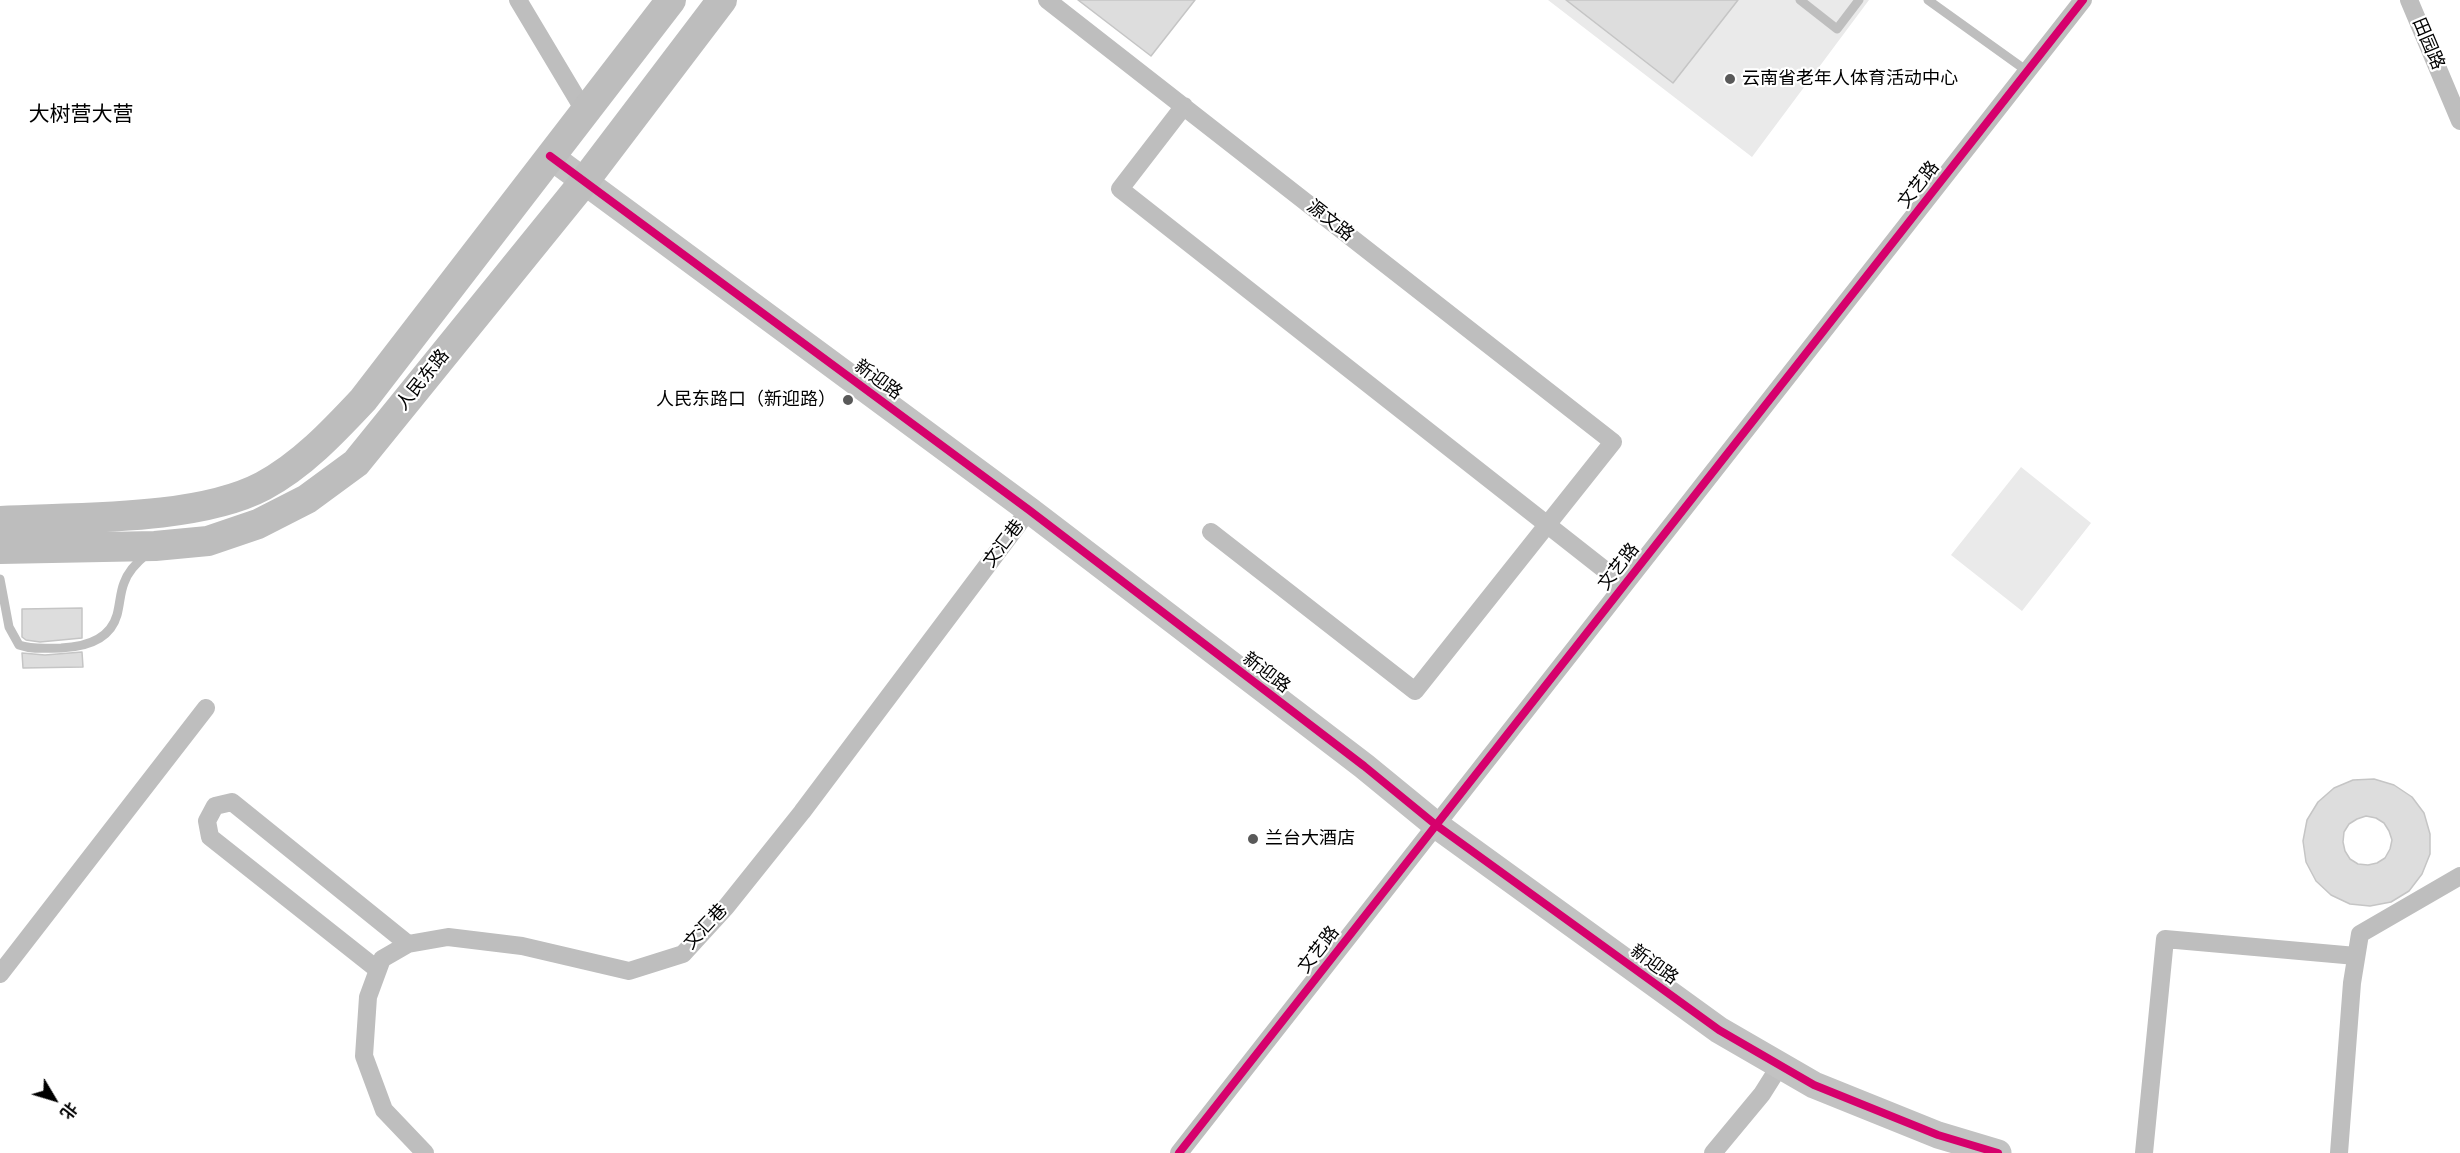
<!DOCTYPE html>
<html>
<head>
<meta charset="utf-8">
<style>
  body { margin:0 }
  #map { position:relative; width:2460px; height:1153px; overflow:hidden; background:#fff; font-family:"Fira Sans","Noto Sans SC",sans-serif }
  canvas { display:block }
  .north { position:absolute; left:24px; top:1069px; width:60px; height:60px; -webkit-text-stroke:4px #fff; paint-order:stroke; rotate:128deg; font-size:16px; font-weight:700; line-height:24px; text-align:center; color:#000 }
  .north::after { content:''; display:block; margin:auto; width:21px; height:27px; background:#000; clip-path:polygon(50% 0,100% 100%,50% 72%,0 100%) }
</style>
</head>
<body>
<div id="map">
<canvas width="2460" height="1153"></canvas>
<div class="north">北</div>
</div>
<script>
const g = document.querySelector('canvas').getContext('2d');
g.lineJoin = 'round';
function paint(path, color) { g.fillStyle = color; g.fill(path, 'evenodd'); }
function strokePath(path, color, width, dash) { g.strokeStyle = color; g.lineWidth = width; g.lineCap = dash ? 'butt' : 'round'; g.setLineDash(dash || []); g.stroke(path); }
function label(font, color, halo, rows, align = 'center') {
  g.font = font + ' "Fira Sans","Noto Sans SC",sans-serif'; g.lineWidth = 4.5; g.setLineDash([]); g.textBaseline = 'middle'; g.strokeStyle = halo; g.fillStyle = color; for (const [text, x, y, turn = 0] of rows) {
    g.save(); g.translate(x, y); g.rotate((+turn || 0) * Math.PI / 180); g.textAlign = isNaN(turn) ? turn : align; if (halo) g.strokeText(text, 0, 0); g.fillText(text, 0, 0); g.restore();
  }
}
paint(new Path2D(`
  M1548,0H1869L1752,157Z
  M2021,467L2091,523L2022,611L1951,555Z`), '#eaeaea');
const building = new Path2D(`
  M1078,0H1195L1151,56Z
  M1566,0H1738L1673,83Z
  M82,608V638L40,642L26,640L22,637V609Z
  M82,652L83,667L23,668L22,653L45,655Z
  M2374,779L2394,785L2412,797L2424,813L2430,834V854L2422,874L2409,891L2391,902L2370,906L2350,904L2331,895L2316,881L2306,862L2303,841L2307,820L2318,802L2334,788L2353,780ZM2366,816L2376,818L2384,823L2389,831L2392,840L2390,849L2385,858L2377,863L2368,865L2358,864L2350,859L2345,851L2343,842L2344,832L2349,824L2357,819Z`);
paint(building, '#ddd');
strokePath(building, '#c5c5c5', 1.5);
strokePath(new Path2D(`
  M1800,0L1837,29L1859,0
  M1928,0L2027,71
  M0,579L9,627L19,645C33,650 47,648 61,648C84,647 110,640 117,615C120,604 120,593 124,583C128,571 137,562 147,554`), '#bebebe', 9);
strokePath(new Path2D(`
  M518,0L585,112
  M1047,0L1613,442L1415,691L1211,532
  M2409,0L2460,121
  M1184,106L1120,189L1624,585
  M378,970L210,837L207,821L215,806L232,802L408,944
  M0,974L206,708
  M425,1153L384,1110L364,1056L368,997L382,959L408,944L448,937L522,946L629,971L683,954L726,907L802,812L1029,510
  M1179,1153L2083,0
  M1713,1153L1762,1094L1779,1067
  M2144,1153L2165,939L2356,956
  M2339,1153L2352,983L2360,934L2460,876`), '#bebebe', 18);
strokePath(new Path2D(`
  M550,156L1029,510L1364,766L1436,825L1719,1030L1814,1085L1938,1135L1998,1153`), '#c2c2c2', 27);
strokePath(new Path2D(`
  M0,521C75,517 197,521 263,486C302,465 333,432 363,400L671,0
  M0,549L155,546L208,541L258,524L307,499L356,463L583,183L722,0`), '#bdbdbd', 30);
strokePath(new Path2D(`
  M550,156L1029,510L1364,766L1436,825L1719,1030L1814,1085L1938,1135L1998,1153
  M1179,1153L2083,0`), '#d6006c', 8);
for (const [x, y, r, color] of [
  [1730,79,6,"#595959"],
  [848,400,6,"#595959"],
  [1253,839,6,"#595959"]
]) { const dot = new Path2D(); dot.arc(x, y, r, 0, 2 * Math.PI); g.fillStyle = color; g.fill(dot); strokePath(dot, '#fff', 2); }
label('18px', '#000', '#fff', [
  ["田园路",2428,44,67],
  ["文艺路",1919,185,-52],
  ["源文路",1330,221,38],
  ["人民东路",423,380,-51],
  ["新迎路",878,380,36],
  ["文汇巷",1004,544,-53],
  ["文艺路",1619,567,-52],
  ["新迎路",1266,673,37],
  ["文汇巷",706,927,-47],
  ["文艺路",1319,950,-52],
  ["新迎路",1654,965,36]
]);
label('18px', '#000', '#fff', [
  ["云南省老年人体育活动中心",1742,79],
  ["人民东路口（新迎路）",836,400,"right"],
  ["兰台大酒店",1265,839]
], 'left');
label('21px', '#000', '#fff', [
  ["大树营大营",81,115]
]);
</script>
</body>
</html>
